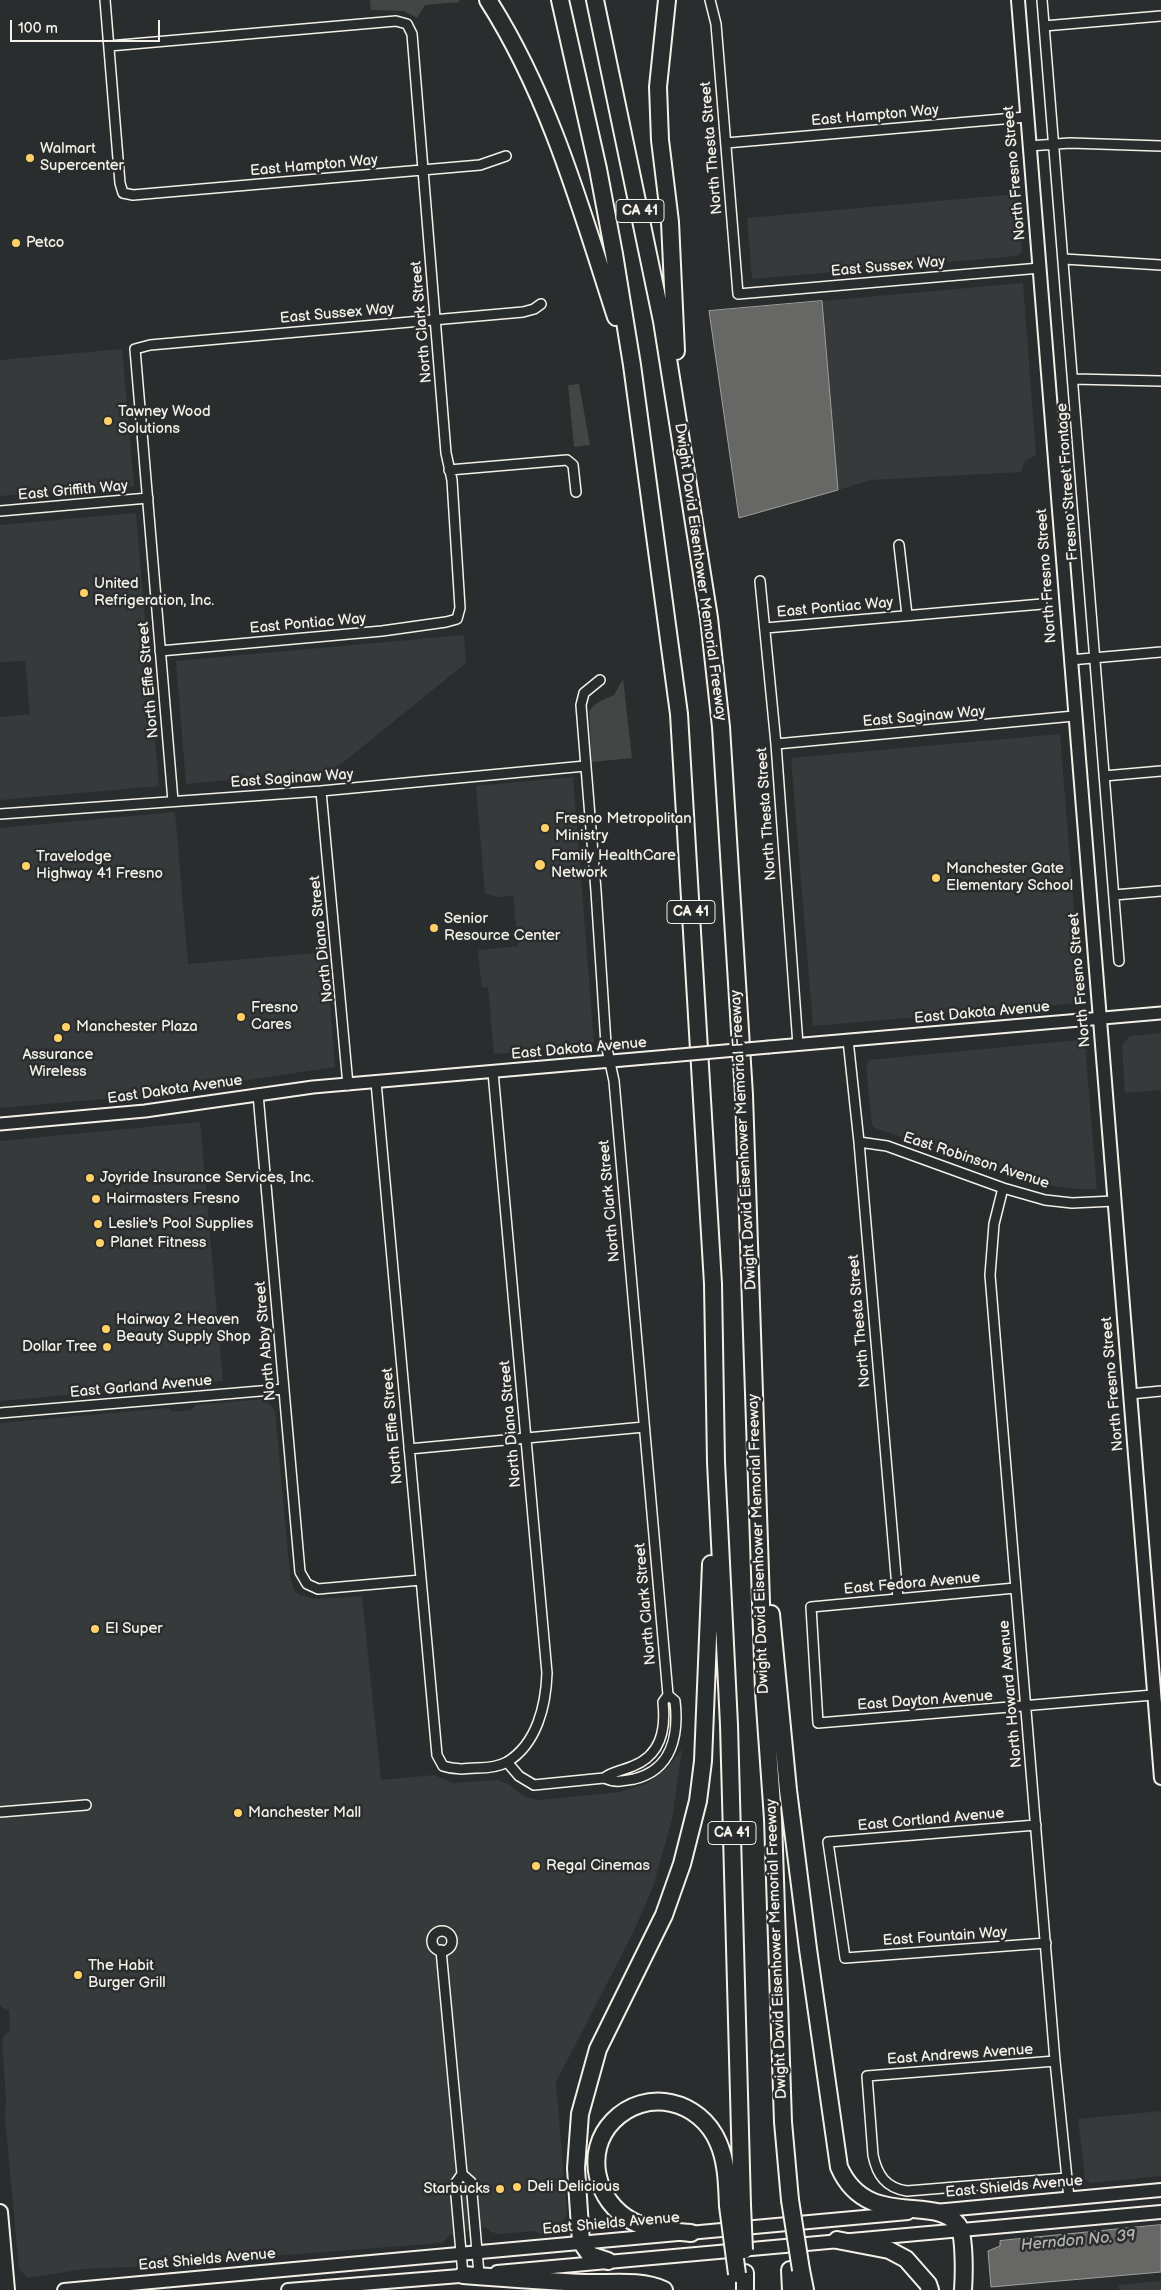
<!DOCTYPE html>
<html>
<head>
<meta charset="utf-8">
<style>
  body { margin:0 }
  #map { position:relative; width:1161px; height:2290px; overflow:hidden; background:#2a2d2e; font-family:"Balsamiq Sans",sans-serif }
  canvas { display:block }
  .scale { position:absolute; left:10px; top:20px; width:150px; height:22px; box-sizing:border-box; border:2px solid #f4f1e8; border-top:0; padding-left:6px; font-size:15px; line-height:18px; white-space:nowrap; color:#f4f1e8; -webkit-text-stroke:4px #2a2d2e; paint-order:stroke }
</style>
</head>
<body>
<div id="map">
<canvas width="1161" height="2290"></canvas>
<div class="scale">100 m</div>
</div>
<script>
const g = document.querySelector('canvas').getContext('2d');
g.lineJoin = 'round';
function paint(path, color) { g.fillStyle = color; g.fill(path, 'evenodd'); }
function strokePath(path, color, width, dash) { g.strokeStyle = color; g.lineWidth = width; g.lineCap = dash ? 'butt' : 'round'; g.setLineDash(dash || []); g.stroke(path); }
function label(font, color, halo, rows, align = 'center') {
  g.font = font + ' "Balsamiq Sans",sans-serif'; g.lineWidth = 5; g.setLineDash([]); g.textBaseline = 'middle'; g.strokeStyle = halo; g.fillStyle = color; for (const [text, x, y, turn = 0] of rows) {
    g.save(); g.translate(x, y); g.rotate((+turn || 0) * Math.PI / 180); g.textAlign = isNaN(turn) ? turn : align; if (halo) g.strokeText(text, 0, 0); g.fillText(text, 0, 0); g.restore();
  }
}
paint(new Path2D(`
  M1017,194L1022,251L1017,256L752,279L747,218Z
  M1023,283L1036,455L1025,461L1021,472L871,480L838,490L822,301Z
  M122,349L134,486L0,496V360Z
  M136,513L159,786L0,800V717L30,714L25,661L0,662V525Z
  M464,635L466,663L341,764L330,771L186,784L176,661Z
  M1060,734L1081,999L1078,1003L813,1026L791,758Z
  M573,777L594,1043L591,1046L494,1054L488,987L482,988L478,953L479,950L518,946L513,896L499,897L485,894L476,786Z
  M175,812L188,964L326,952L335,1067L149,1095L0,1108V828Z
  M1161,1033V1090L1125,1093L1122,1045L1130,1036Z
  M1078,1040L1085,1045L1097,1189H1077L1038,1184L875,1128L872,1125L866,1065L869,1060Z
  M200,1122L223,1381L0,1401V1141Z
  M264,1399L275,1410L290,1576L294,1590L299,1595L316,1599L362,1596L381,1780L434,1775L453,1783L497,1780L508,1784L525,1797L541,1800L620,1792L648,1783L665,1770L682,1749L672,1819L653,1887L632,1935L556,2082L567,2215L559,2228L550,2233L540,2234L534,2231L500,2234L491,2232L485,2227L450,2235L442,2243L180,2263V2258L151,2261V2266L84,2269L28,2278L19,2269L5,2117L6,2097L2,2043L4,2036L10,2030L9,2010L3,2008L0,2004V1423L168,1408L172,1412L192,1410L196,1405Z
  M1161,2111V2176L1091,2183L1085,2179L1078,2119Z
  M1161,2281V2290H1119V2285Z`), '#373a3a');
paint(new Path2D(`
  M370,0H459L460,2L425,5L417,18L404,11L371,10Z
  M579,384L590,445L574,447L568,385Z
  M623,679L632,758L592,762L589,712C595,701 604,700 614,695Z`), '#444645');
const water = new Path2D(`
  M822,301L838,490L739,518L709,311Z
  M1161,2225V2272L991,2287L988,2251L1000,2246V2241Z`);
paint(water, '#676866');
strokePath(water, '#9f9f9a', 1);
const minor = new Path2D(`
  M105,0L120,183L123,193L133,195L480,165L506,156
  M710,0L716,24L738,294L1040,268
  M1042,0L1119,961
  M1044,26L1161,16
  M109,46L396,21L407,24L412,34L446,453L452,480L460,608L457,619L446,622L382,631L160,651
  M726,143L1026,117
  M1029,146L1070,143L1161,146
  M1064,259L1161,265
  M1073,379L1161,381
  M449,470L567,460L573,465L576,492
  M0,511L148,498
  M899,545L907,615
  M760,581L776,744L798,1045
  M765,628L1042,604
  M1070,660L1161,652
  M600,680L584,693L581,705L596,891L606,1044L614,1081L668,1695
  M776,744L1074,716
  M1104,776L1161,771
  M321,791L348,1085
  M173,801L135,349L150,345L523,312L534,309L541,304
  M0,814L321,791L585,766
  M1114,895L1161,891
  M848,1040L859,1142L898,1599
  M376,1082L437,1755L443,1766C455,1770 465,1769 477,1768C487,1768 498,1767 507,1762C537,1744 546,1705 547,1673L493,1072
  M258,1094L300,1572L307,1584L318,1589L421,1580
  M859,1142L887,1146L1003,1188L1045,1200L1072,1203L1114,1201
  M1003,1188L994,1224L990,1275L1055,2061L1069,2198
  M1130,1394L1161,1391
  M0,1413L284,1389
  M409,1449L644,1427
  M1015,1588L811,1607L818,1723L1153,1695
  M668,1695L675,1701C679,1735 672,1770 634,1779C623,1781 615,1783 604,1778C613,1771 622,1771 633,1766C661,1755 666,1730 663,1702Z
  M507,1762L519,1776L534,1785L604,1778
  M0,1812L86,1805
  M1036,1825L828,1842L845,1958L1046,1943
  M432 1941a10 10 0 1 1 20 0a10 10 0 1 1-20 0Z
  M441,1950L462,2174L471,2182L479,2274
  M1055,2061L867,2076L873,2155C877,2175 886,2188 907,2191L1067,2178
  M462,2174L455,2184L463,2275`);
const tertiary = new Path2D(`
  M769,1047L1161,1013
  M0,1124L145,1111L313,1087L669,1056`);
const secondary = new Path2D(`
  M1018,0L1161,1778
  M935,2211L1161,2190
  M497,2272L1161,2212
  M64,2290L908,2213
  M288,2290L472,2275`);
const primary = new Path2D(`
  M0,2212L7,2290`);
const motorway = new Path2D(`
  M488,0C550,97 581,209 616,317
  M560,0L598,169L614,254L632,365L679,714L713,1284L716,1462L729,1725L742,2205
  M595,0L662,321L709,618L721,727L744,1095L764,1692L773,1819L783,2122L790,2200
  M667,0L658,87L660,140L670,222L676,351
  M771,1614L788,1790L808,1949L839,2167C867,2231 935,2193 958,2225C965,2235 964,2276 963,2290
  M691,2233C671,2231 650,2231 632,2221C596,2202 583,2152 613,2121C646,2087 700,2100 718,2142C727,2162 727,2185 728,2206
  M837,2240L889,2250L906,2259L928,2284L930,2290
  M608,2261L590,2255L581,2242L576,2168L580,2114L598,2049L664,1915L682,1864L698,1801L703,1761L711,1564
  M790,2270L791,2290
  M801,2270L805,2290
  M745,2273V2290
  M463,2275C503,2278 543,2281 584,2283C610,2284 640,2279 664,2290`);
strokePath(minor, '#f4f1e8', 12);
strokePath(tertiary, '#f4f1e8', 15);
strokePath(secondary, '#f4f1e8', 16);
strokePath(primary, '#f4f1e8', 18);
strokePath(motorway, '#f4f1e8', 20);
strokePath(minor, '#2a2d2e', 9);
strokePath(tertiary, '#2a2d2e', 11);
strokePath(secondary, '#2a2d2e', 12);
strokePath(primary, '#2a2d2e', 14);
strokePath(motorway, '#2a2d2e', 16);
const tertiaryBridge = new Path2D(`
  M669,1056L769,1047`);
const motorwayBridge = new Path2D(`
  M790,2200L801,2270
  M742,2205L744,2250
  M728,2206L737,2274`);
strokePath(tertiaryBridge, '#f4f1e8', 15, []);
strokePath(motorwayBridge, '#f4f1e8', 20, []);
strokePath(tertiaryBridge, '#2a2d2e', 11);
strokePath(motorwayBridge, '#2a2d2e', 16);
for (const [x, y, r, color] of [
  [30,158,5,"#ffd166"],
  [16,243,5,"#ffd166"],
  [108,421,5,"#ffd166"],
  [84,593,5,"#ffd166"],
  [545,828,5,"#ffd166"],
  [540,865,6,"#ffd166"],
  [26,866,5,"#ffd166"],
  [936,878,5,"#ffd166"],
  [434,928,5,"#ffd166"],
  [241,1017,5,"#ffd166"],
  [66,1027,5,"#ffd166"],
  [58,1038,5,"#ffd166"],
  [90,1178,5,"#ffd166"],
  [96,1199,5,"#ffd166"],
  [98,1224,5,"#ffd166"],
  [100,1243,5,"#ffd166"],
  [106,1329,5,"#ffd166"],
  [107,1347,5,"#ffd166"],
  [95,1629,5,"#ffd166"],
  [238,1813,5,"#ffd166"],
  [536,1866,5,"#ffd166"],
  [78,1975,5,"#ffd166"],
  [517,2187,5,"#ffd166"],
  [500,2189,5,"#ffd166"]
]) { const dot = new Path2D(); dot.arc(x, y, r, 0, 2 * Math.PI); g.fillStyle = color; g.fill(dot); strokePath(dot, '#2a2d2e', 2); }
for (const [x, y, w] of [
  [640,211,48],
  [691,912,48],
  [732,1833,48]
]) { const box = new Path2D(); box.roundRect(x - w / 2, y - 11.5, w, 23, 4); g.fillStyle = '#2a2d2e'; g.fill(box); strokePath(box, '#f4f1e8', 1); }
label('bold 14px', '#f4f1e8', null, [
  ["CA 41",640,211],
  ["CA 41",691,912],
  ["CA 41",732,1833]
]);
label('15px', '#f4f1e8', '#2a2d2e', [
  ["East Hampton Way",875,116,-5],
  ["North Thesta Street",712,148,-95],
  ["East Hampton Way",314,166,-5],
  ["North Fresno Street",1015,173,-95],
  ["East Sussex Way",888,267,-5],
  ["East Sussex Way",337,314,-5],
  ["North Clark Street",422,322,-95],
  ["Fresno Street Frontage",1068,482,-94],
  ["East Griffith Way",73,491,-5],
  ["Dwight David Eisenhower Memorial Freeway",700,572,82],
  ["North Fresno Street",1047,576,-94],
  ["East Pontiac Way",835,608,-5],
  ["East Pontiac Way",308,624,-5],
  ["North Effie Street",149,680,-95],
  ["East Saginaw Way",924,717,-5],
  ["East Saginaw Way",292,779,-4],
  ["North Thesta Street",767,814,-94],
  ["North Diana Street",322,939,-96],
  ["North Fresno Street",1080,980,-95],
  ["East Dakota Avenue",982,1013,-5],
  ["East Dakota Avenue",579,1049,-5],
  ["East Dakota Avenue",175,1090,-8],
  ["Dwight David Eisenhower Memorial Freeway",744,1140,-93],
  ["East Robinson Avenue",976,1161,18],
  ["North Clark Street",610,1201,-95],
  ["North Thesta Street",860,1321,-95],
  ["North Abby Street",266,1341,-95],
  ["North Fresno Street",1113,1384,-95],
  ["East Garland Avenue",141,1387,-5],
  ["North Diana Street",511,1424,-95],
  ["North Effie Street",393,1426,-95],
  ["Dwight David Eisenhower Memorial Freeway",759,1544,-92],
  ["East Fedora Avenue",912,1584,-5],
  ["North Clark Street",646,1604,-95],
  ["North Howard Avenue",1011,1694,-95],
  ["East Dayton Avenue",925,1701,-4],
  ["East Cortland Avenue",931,1820,-5],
  ["East Fountain Way",945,1937,-4],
  ["Dwight David Eisenhower Memorial Freeway",777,1949,-92],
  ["East Andrews Avenue",960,2055,-4],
  ["East Shields Avenue",1014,2187,-5],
  ["East Shields Avenue",611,2224,-5],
  ["East Shields Avenue",207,2260,-5]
]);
label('15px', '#f4f1e8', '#2a2d2e', [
  ["Walmart",40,149],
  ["Supercenter",40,166],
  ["Petco",26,243],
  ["Tawney Wood",118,412],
  ["Solutions",118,429],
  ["United",94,584],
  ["Refrigeration, Inc.",94,601],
  ["Fresno Metropolitan",555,819],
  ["Ministry",555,836],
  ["Family HealthCare",551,856],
  ["Network",551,873],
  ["Travelodge",36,857],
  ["Highway 41 Fresno",36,874],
  ["Manchester Gate",946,869],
  ["Elementary School",946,886],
  ["Senior",444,919],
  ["Resource Center",444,936],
  ["Fresno",251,1008],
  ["Cares",251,1025],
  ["Manchester Plaza",76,1027],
  ["Assurance",58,1055,"center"],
  ["Wireless",58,1072,"center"],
  ["Joyride Insurance Services, Inc.",100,1178],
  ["Hairmasters Fresno",106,1199],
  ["Leslie's Pool Supplies",108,1224],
  ["Planet Fitness",110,1243],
  ["Hairway 2 Heaven",116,1320],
  ["Beauty Supply Shop",116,1337],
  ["Dollar Tree",97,1347,"right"],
  ["El Super",105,1629],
  ["Manchester Mall",248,1813],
  ["Regal Cinemas",546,1866],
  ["The Habit",88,1966],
  ["Burger Grill",88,1983],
  ["Deli Delicious",527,2187],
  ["Starbucks",490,2189,"right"]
], 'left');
label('italic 16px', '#b5b3ae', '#2a2d2e', [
  ["Herndon No. 39",1078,2241,-5]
]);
</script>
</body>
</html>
